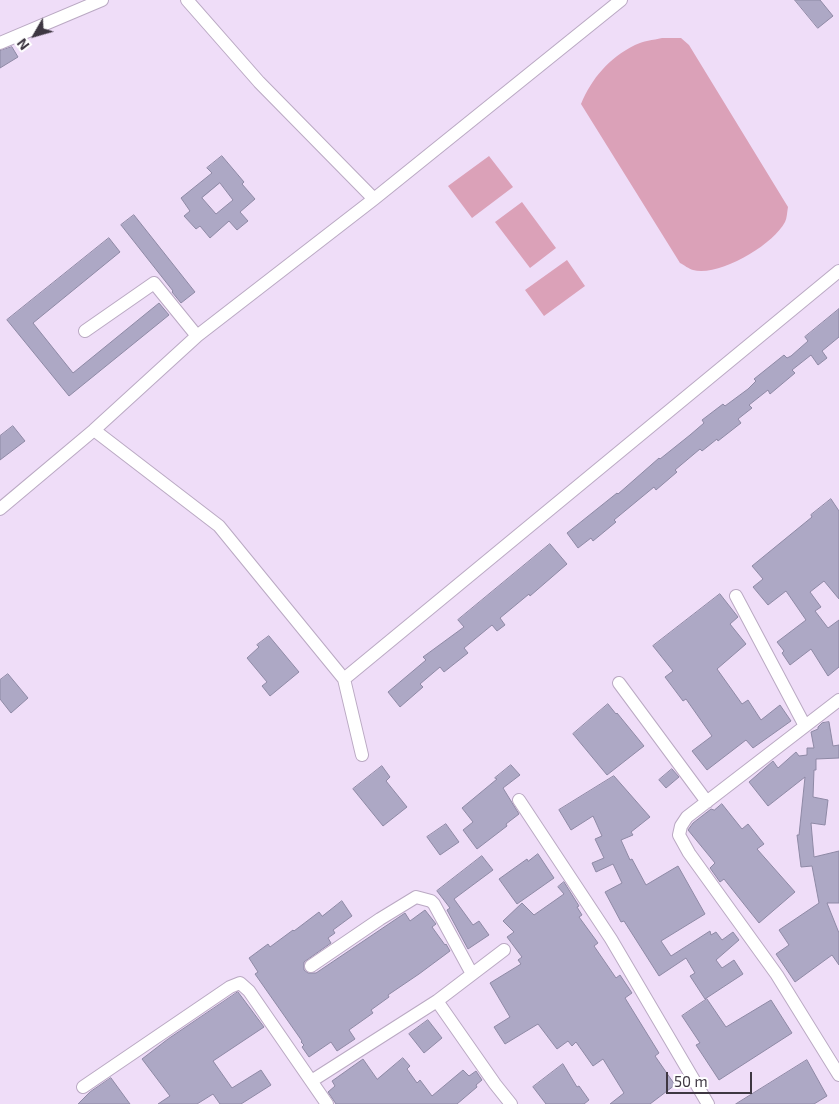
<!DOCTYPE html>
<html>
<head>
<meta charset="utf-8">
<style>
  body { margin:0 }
  #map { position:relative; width:839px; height:1104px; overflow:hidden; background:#efddf8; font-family:"Exo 2",sans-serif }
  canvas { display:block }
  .north { position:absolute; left:10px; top:10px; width:50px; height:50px; -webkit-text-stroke:4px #fff; paint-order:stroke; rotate:232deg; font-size:14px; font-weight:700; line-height:20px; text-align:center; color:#3e3742 }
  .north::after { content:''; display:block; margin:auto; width:18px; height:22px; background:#3e3742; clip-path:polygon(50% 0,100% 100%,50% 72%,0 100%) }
  .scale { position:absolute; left:666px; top:1072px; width:86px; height:22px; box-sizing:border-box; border:2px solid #3e3742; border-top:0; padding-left:6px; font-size:15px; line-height:18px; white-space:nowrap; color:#3e3742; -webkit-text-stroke:4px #fff; paint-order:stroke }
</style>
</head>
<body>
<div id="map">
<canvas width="839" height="1104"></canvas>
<div class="north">N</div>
<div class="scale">50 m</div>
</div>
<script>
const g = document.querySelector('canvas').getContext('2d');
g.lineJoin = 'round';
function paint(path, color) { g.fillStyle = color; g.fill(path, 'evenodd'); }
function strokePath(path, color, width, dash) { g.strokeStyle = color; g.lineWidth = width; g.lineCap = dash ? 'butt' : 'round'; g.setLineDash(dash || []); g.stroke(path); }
paint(new Path2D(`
  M662,38H681L689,45L788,207C787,212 787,218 785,222C773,245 719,277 693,270C689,269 684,265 680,263L581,104C592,78 609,58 635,45C643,41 653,40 662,38Z
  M489,156L513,187L472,218L448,186Z
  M522,202L556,248L530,268L495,222Z
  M567,260L585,286L544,316L525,290Z`), '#dba1b8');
const building = new Path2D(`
  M795,0H820L833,16L818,28Z
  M12,47L18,57L0,68V51Z
  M222,156L244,182L242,184L255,199L240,212L248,221L237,230L229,221L210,238L200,226L196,229L184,216L190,211L181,198L212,173L207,168ZM220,183L233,200L216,214L202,198Z
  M134,215L195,292L181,303L172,292L173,291L121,225Z
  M109,238L120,252L33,323L73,373L159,303L169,315L69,396L7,320Z
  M839,309V337L822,351L827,358L818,365L811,355L792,370L795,373L770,394L768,390L749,405L752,408L738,419L741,423L718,441L717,439L702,451L700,449L675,470L677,472L656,490L654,487L614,520L616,522L593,541L591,538L578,548L567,533L617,493L618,494L659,458L660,459L690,435L704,423L702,420L723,404L725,406L748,389L756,381L754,379L784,355L787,358L791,356L808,341L805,337Z
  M13,426L25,441L0,460V436Z
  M831,499L839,511V599L824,581L810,592L821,607L815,611L828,628L839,620V667L828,676L811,649L790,665L782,653L784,651L777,642L806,620L786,591L768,605L753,587L763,579L752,566L812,517L811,515Z
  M550,544L567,564L530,596L529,594L500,618L505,625L497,631L492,625L464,648L468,653L444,672L440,667L420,684L423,687L400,707L388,692L426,660L423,657L464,627L458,620Z
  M720,594L738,617L730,624L746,644L717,669L742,704L748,700L761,720L780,705L791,721L753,748L746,740L707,770L692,751L712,736L686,699L683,701L665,677L673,671L653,646Z
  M269,636L299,672L270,696L262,686L267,682L247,658L259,647L257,645Z
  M8,674L28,698L11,713L0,699V680Z
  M608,704L616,714L617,713L644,746L607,775L573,734Z
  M829,722L833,746L839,745V758L816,759V770H814L813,797L828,800L825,825L811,823L814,857L839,851V903H827L839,933V965L832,955L795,982L776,954L789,945L779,930L819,903L812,866L801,867L797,835H799L805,777L768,806L749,782L773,761L778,768L796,752L799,756L807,755V748H814L811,732L818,729V727L822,723Z
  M511,765L520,775L503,788L519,814L506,824L507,826L477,849L463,830L473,822L462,808L497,779L495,778Z
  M382,766L390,777L386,781L407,807L383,826L353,789Z
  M672,769L679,777L666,788L659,780Z
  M614,776L650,817L631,832L633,835L621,840L630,860L632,859L646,885L678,866L705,914L661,941L671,956L710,931L711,935L716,932L722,940L733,932L739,940L716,960L722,968L734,960L743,974L705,999L690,976L695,973L686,958L659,976L624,921L621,922L605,892L622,883L613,864L596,872L592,863L604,858L595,839L602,836L593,816L571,830L559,810Z
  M722,804L742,829L748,824L764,844L757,849L795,892L759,923L724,879L720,882L710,868L715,863L688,830L693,823L711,809L714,810Z
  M446,824L459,842L440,855L427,837Z
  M538,854L554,878L517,904L499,879L527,859L528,861Z
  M482,856L493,870L454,899L473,925L479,921L489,935L468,949L447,910L450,908L437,891Z
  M564,882L579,906L577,907L582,915L579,917L598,943L594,946L616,978L620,975L632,993L625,998L659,1053L655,1056L675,1085L650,1104H610L624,1093L603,1059L593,1066L576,1042L572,1046L568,1041L557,1049L538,1024L505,1044L494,1027L510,1017L490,983L521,964L518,960L522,957L507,937L514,932L503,921L522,903L534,915L564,894L558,887Z
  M342,901L352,916L333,930L335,933L328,938L331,943L304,962V970L308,973H316L405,913L410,921L425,910L436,924L432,927L445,945L446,944L450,951L419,974L388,995L389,997L371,1010L373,1013L349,1030L355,1039L337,1051L331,1042L309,1057L302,1047L304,1045L301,1042L302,1041L255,974L258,972L249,958L268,944L270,947L293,930L294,931L319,912L322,916Z
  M238,992L264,1027L213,1061L232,1088L261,1070L271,1085L241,1104H220L213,1094L197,1104H158L170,1096L142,1059L168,1039Z
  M707,999L726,1027L771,1000L792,1033L719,1080L696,1045L700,1043L682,1016Z
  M428,1020L442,1038L424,1053L409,1034Z
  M403,1058L410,1066L407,1069L417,1083L420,1080L432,1096L463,1070L469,1076L476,1071L482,1080L476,1085L477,1087L457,1104H336L328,1092L335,1086L332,1081L363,1059L377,1079Z
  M807,1060L827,1096L814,1104H736Z
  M563,1064L577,1087L579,1086L589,1100L584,1104H546L533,1087Z
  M111,1078L130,1104H78L90,1092Z`);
paint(building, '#ada8c5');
strokePath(building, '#8e89a5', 1);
const minor = new Path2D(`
  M187,0L259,82L374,199
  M0,43L102,0
  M85,331L154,283L197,336
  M94,430L219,526L344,679L362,755
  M0,509L94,430L197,336L374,199L621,0
  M736,596L805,726
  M344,679L839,271
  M619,683L707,802
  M839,700L687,817L681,826L679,835L689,853L777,975L839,1075
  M519,800L611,939L708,1104
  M311,966L380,919L416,897L431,901L434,904L472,974
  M437,1001L495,1084L511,1104
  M313,1080L437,1001L504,950
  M83,1087L230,987L240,983L249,991L327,1104`);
strokePath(minor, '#baa9c3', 14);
strokePath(minor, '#fff', 12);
</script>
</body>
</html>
